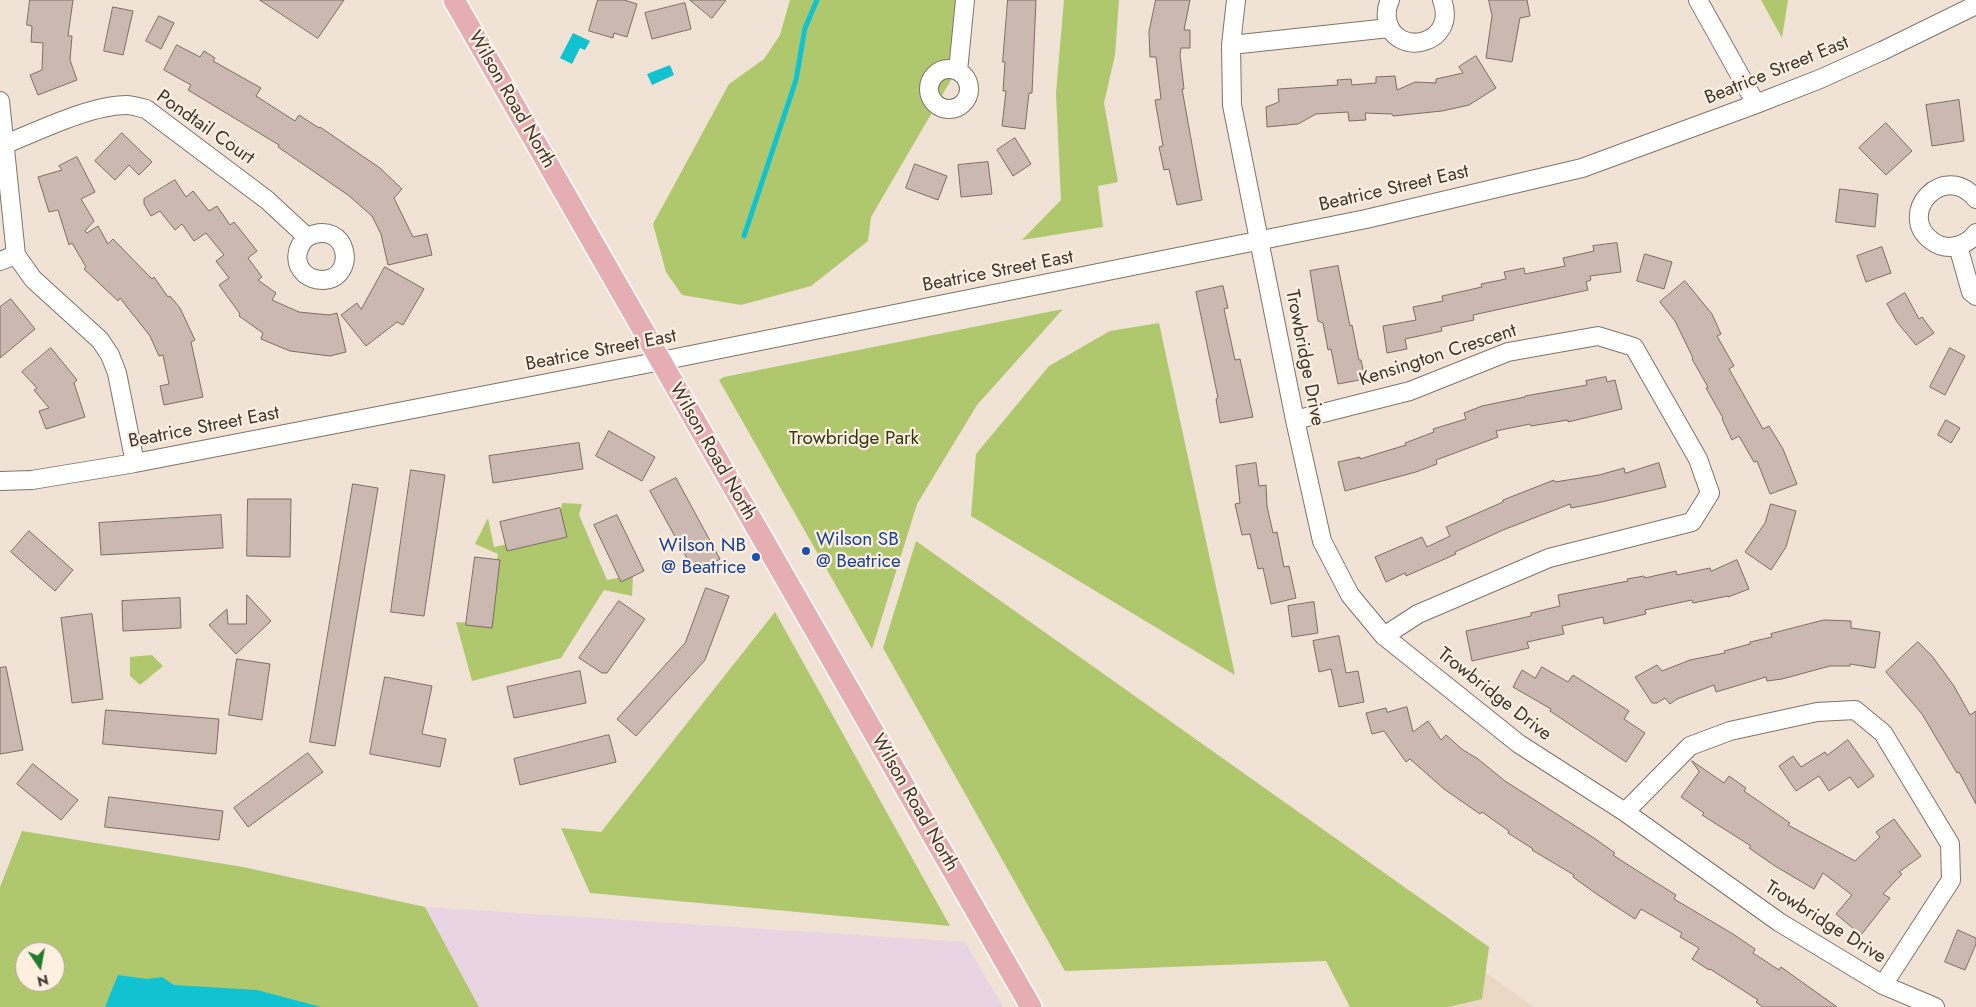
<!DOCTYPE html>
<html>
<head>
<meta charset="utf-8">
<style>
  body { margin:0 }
  #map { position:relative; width:1976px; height:1007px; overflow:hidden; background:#f0e2d4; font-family:Jost,sans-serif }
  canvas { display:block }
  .north { position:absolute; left:15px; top:942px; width:50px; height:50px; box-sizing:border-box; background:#feefe1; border:1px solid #b1a59b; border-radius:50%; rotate:168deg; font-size:14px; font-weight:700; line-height:20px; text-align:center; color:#3d3731 }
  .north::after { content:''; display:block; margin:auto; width:18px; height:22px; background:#237c2b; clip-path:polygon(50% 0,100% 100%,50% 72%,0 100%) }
</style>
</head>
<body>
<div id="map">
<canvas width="1976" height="1007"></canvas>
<div class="north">N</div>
</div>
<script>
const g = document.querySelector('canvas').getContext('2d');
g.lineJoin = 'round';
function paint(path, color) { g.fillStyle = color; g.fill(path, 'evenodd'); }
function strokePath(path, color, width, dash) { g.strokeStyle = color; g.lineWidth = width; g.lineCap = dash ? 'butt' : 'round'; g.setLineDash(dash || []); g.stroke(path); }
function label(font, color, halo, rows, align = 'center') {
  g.font = font + ' Jost,sans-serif'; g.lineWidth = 4.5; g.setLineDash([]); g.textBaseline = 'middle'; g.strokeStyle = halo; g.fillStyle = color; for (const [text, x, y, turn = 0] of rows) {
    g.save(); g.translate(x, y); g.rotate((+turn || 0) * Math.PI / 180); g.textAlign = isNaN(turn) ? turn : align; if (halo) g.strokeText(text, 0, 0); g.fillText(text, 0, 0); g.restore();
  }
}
paint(new Path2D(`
  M1461,955L1534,1007H1345L1350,1005Z`), '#ecd7c4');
paint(new Path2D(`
  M425,907L965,942L1003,1007H479Z`), '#e8d4e2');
paint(new Path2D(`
  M790,0H964L958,68L871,217L868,241L811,286L741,305L682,295L666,272L653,224L729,84L764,59L780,35Z
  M1064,0H1119L1115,55L1104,103L1118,182L1098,186L1103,227L1022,240L1061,200L1056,93Z
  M1761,0H1788L1782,38Z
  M1063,309L977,405L917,504L872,649L719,380L724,377Z
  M1159,323L1235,675L971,516L976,454L1049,366L1110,331Z
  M562,503L582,504L579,515L607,580L633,575L632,596L604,590L561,658L472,681L456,622L483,624L498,554L475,544L488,518L494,547L558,533Z
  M916,541L1489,947L1482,999L1448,1007H1350L1326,961L1065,971L883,648Z
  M775,612L950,926L590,893L561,828L601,832Z
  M152,655L163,666L140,685L130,676V657Z
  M22,831L243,867L425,907L479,1007H0V887ZM25,952H55V982H25Z`), '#afc76d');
paint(new Path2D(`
  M573,33L590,41L585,50L580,48L572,64L560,58Z
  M670,65L674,75L652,85L647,74Z
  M118,975L147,979L162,977L174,985L257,990L321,1007H105Z`), '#11c2d1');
strokePath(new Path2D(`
  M744,236L796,80L805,28L817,0`), '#11c2d1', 5);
const building = new Path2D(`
  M30,0H73L68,36H72L70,60L77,80L38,95L30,75L42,70L43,43L31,42L32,26L27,25Z
  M260,0H344L318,38Z
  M598,0H624L637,4L627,37L614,33L613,38L589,31Z
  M690,0H726L712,18Z
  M1008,0H1036L1032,93H1029L1025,129L1002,126L1006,91H1003L1005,62H1003Z
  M1156,0H1190L1184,30H1190V48H1181L1180,55L1184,89H1182L1202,200L1177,205L1169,169L1164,170L1159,147L1163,146L1155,100L1161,99L1156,57H1150L1149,32Z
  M1489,0H1527L1530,16L1520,18L1512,62L1486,58L1492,16Z
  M685,3L691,29L652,39L645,13Z
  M113,7L133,11L123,55L104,51Z
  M159,16L174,23L161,49L146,41Z
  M177,45L200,57L204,51L215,58L213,61L261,88L256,96L295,121L299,115L319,128L320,127L380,168L402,189L394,198L413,237L427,234L432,255L388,265L381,234L372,216L348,195L278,147L279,145L188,90L191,85L164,70Z
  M1476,56L1496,88L1469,105L1442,111L1393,116L1392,114L1365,113L1366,120L1349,121L1348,112L1316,114L1298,124L1267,127L1266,107L1279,102L1278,89L1338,85L1337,80L1351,79L1352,85L1376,83V77L1395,76L1397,90L1415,82L1436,83V79L1463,73L1459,67Z
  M1959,100L1964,141L1932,146L1926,105Z
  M1886,123L1912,151L1886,175L1859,148Z
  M122,133L152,162L139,175L129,165L115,180L95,161Z
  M1015,138L1031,164L1013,176L997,150Z
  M77,157L95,192L81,199L94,221L85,231L87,233L98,226L108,244L113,239L152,279L154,277L168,297L170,296L180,308L195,340L191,342L203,397L164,405L160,386L169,384L163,355L159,356L150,336L120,298L118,301L84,269L86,267L72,243L69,245L58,210L49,212L38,177L62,170L59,166Z
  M988,162L992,194L961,197L958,165Z
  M915,164L947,176L938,200L906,188Z
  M175,180L186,197L193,191L209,211L217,206L230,225L234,222L246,237L257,251L248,258L262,277L258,280L276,293L272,300L299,312L329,315L337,313L346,352L330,356L290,351L261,339L263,333L239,316L240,314L219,285L229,278L216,261L224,255L206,233L194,241L182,224L175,230L160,211L151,216L144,204V199Z
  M1840,189L1878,194L1875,227L1836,222Z
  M1617,243L1621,272L1590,276L1591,280L1586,282L1588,290L1473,315L1474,320L1441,327L1442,331L1405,339L1407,349L1387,353L1383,326L1416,320L1413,307L1443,301L1442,296L1482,287L1481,284L1506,279L1504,272L1524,268L1525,274L1565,266L1563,258L1594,251L1593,246Z
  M1882,247L1891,273L1866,282L1857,256Z
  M1645,254L1672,262L1664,289L1637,281Z
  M1338,266L1350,326L1352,325L1359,360H1361L1365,379L1338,384L1331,349L1328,350L1323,323L1318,321L1310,271Z
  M385,267L424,289L403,325L397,322L366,346L341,315L357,303L361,309Z
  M1685,281L1712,314L1721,334L1717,336L1734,366L1729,369L1763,429L1769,426L1783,449L1797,484L1770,494L1757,461L1754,462L1739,436L1732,440L1722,419L1723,418L1706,388L1708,387L1692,359L1693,358L1675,321L1660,302Z
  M1223,286L1228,308L1224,309L1235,360L1240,359L1253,417L1220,423L1216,399L1218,398L1196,292Z
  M1905,293L1919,319L1922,317L1934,333L1916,345L1897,322L1887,304Z
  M11,299L35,329L0,358V307Z
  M51,348L77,380L74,383L85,417L46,429L39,411L49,408L34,390L37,388L22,372Z
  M1950,348L1965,356L1945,395L1930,387Z
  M1606,377L1607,382L1615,380L1622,409L1568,422V420L1531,426L1530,424L1496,431L1498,437L1436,460L1437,464L1416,472L1345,491L1338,462L1360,457V459L1406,445L1405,443L1434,432L1433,429L1466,419L1464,413L1482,406L1525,397V396L1587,385L1586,381Z
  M1946,420L1960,428L1951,443L1938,435Z
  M609,431L655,457L642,481L596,456Z
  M579,443L583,469L493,483L489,456Z
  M1256,463L1259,486L1266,485L1267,506L1273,533L1277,532L1284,567L1289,566L1296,598L1271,604L1263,568L1258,569L1250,534L1242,535L1235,504L1240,503L1236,466Z
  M1659,463L1666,487L1597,503L1571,508L1570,504L1503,530L1455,552L1456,554L1406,576L1405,573L1386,582L1375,557L1422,537L1427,547L1450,536L1446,527L1503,502V500L1554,480L1555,482L1599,475L1624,468L1625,473Z
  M411,470L445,475L424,616L391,612Z
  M676,478L720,559L695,573L650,491Z
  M353,484L378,488L335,746L310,742Z
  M248,499H291L290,557L247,556Z
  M1771,504L1796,511L1786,547L1771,570L1745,552L1765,523Z
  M560,508L567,537L507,551L500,522Z
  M221,515L223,548L101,555L99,523Z
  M617,515L644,571L621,582L594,525Z
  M29,531L73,570L55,591L11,552Z
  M475,557L500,560L492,628L466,625Z
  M1737,560L1749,589L1728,597V596L1693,603L1692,600L1645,610L1646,614L1604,624L1603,617L1562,626L1564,634L1527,642L1529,648L1472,661L1466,631L1531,616V613L1560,606L1558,595L1628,581L1627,579L1644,576L1645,578L1676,571L1677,575L1710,568L1711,571Z
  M706,588L729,596L705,660L636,736L617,719L685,643Z
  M247,595L271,621L236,654L209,625L227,609L228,624H246Z
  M180,598L181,628L123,631L122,601Z
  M619,601L645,619L607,673H602L579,658Z
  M1314,602L1318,633L1292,637L1288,606Z
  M92,614L103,699L72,703L61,618Z
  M1824,620L1851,621V628L1880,632L1875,668L1850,664V666H1830L1782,679L1767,681L1766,677L1716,692L1714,685L1677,699L1670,704L1665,698L1657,703H1652L1635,677L1657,665L1662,671L1690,660L1725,653L1724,651L1750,644V642L1772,637L1771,634Z
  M1339,636L1346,673L1358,671L1364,702L1339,707L1331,669L1319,672L1313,641Z
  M1918,642L1932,656L1954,686L1970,715L1976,711V804L1959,772L1957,773L1922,714L1886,672Z
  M237,659L270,664L262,720L229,715Z
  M6,667L23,750L0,754V668Z
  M1542,667L1568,682L1573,675L1629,711L1624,719L1645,733L1626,762L1550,711L1551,709L1513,687L1522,670L1535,678Z
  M580,671L586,703L514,718L507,687Z
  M385,677L432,686L422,734L446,739L440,767L370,754Z
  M1407,707L1413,732L1428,721L1441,740L1446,735L1463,750L1478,759L1505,781L1594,838L1615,853L1613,855L1636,870L1676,895L1674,899L1733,934L1755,949L1753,953L1779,970L1781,967L1837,1007H1763L1756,1002L1758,1000L1710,969L1709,970L1692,959L1699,948L1680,937L1682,933L1641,909L1635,919L1598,895L1573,877L1574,875L1532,850L1533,849L1508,833L1509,831L1482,812L1480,814L1444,789L1410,759L1406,762L1384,731L1372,734L1366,713L1386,708L1387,712Z
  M106,710L219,719L216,754L103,744Z
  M609,735L616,762L520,785L514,759Z
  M1848,740L1874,776L1858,788L1850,777L1829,791L1819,776L1796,791L1779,766L1793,756L1801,767L1825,752L1827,755Z
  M308,753L323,772L248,827L234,808Z
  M1692,761L1724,783L1729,776L1746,788L1744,791L1790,823L1788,825L1855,861L1880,837L1876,832L1894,819L1921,856L1899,872L1902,874L1883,894L1890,898L1861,935L1836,914L1852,895L1823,873L1814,889L1775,866L1749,848L1751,846L1702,815L1704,813L1681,797L1699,772Z
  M33,764L78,800L61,820L17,784Z
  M109,797L223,811L219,840L105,827Z
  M1958,930L1976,938V944L1965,970L1945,962Z`);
paint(building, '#cbb8b0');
strokePath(building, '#7e6d65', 1);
const minor = new Path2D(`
  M1236,0L1231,45L1232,105L1295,420L1322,541L1350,595L1384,636L1519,744L1625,812L1779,922L1883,985L1935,1007
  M1390,0C1387,6 1386,12 1387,19C1394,59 1459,45 1442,0
  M1698,0L1756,104
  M1231,45L1389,28
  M929 89a20 20 0 1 1 40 0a20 20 0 1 1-40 0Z
  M958,71L965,0
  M0,101L16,255L33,279L100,340L110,355L117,373L135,463
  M6,144C40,130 91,105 127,105C133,105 140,108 146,109L267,200L307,237C348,217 359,278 323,280C316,280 310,278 305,274C293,263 296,247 307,237
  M1976,199C1944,160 1895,214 1932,241C1937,245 1943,247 1950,247C1960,246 1970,242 1976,233
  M1958,246L1971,292L1976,296
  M0,261L16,255
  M1295,420L1410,391L1508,352L1598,336L1634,347L1698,459L1710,493L1692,522L1549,558L1418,614L1384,636
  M0,481L32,480L135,463L661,361L1366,219L1582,168L1756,104L1820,79L1882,51L1976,5
  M1625,812L1690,746L1730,731L1817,712L1855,710L1883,733L1950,844L1951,880L1883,985`);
const major = new Path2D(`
  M454,0L1031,1007`);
strokePath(minor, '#817467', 20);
strokePath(major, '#fff', 24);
strokePath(minor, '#fff', 18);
strokePath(major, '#e5aeb3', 21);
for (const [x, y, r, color] of [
  [806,551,5,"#1a4fb4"],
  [756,557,5,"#1a4fb4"]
]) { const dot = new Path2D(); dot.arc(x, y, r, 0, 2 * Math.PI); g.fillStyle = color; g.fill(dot); strokePath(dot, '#feefe1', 2); }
label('19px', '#3d3731', '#feefe1', [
  ["Beatrice Street East",1777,71,-22],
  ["Wilson Road North",511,100,60],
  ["Pondtail Court",205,128,35],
  ["Beatrice Street East",1394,189,-13],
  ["Beatrice Street East",998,272,-11],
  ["Beatrice Street East",601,351,-11],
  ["Kensington Crescent",1438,356,-18],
  ["Trowbridge Drive",1304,358,79],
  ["Beatrice Street East",204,428,-11],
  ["Wilson Road North",712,452,60],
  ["Trowbridge Drive",1494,695,38],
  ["Wilson Road North",914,803,60],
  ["Trowbridge Drive",1825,923,32]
]);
label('19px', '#303a12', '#feefe1', [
  ["Trowbridge Park",854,439]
]);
label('19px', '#164399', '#feefe1', [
  ["Wilson SB",816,540],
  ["@ Beatrice",816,562],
  ["Wilson NB",746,546,"right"],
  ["@ Beatrice",746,568,"right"]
], 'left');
</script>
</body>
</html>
